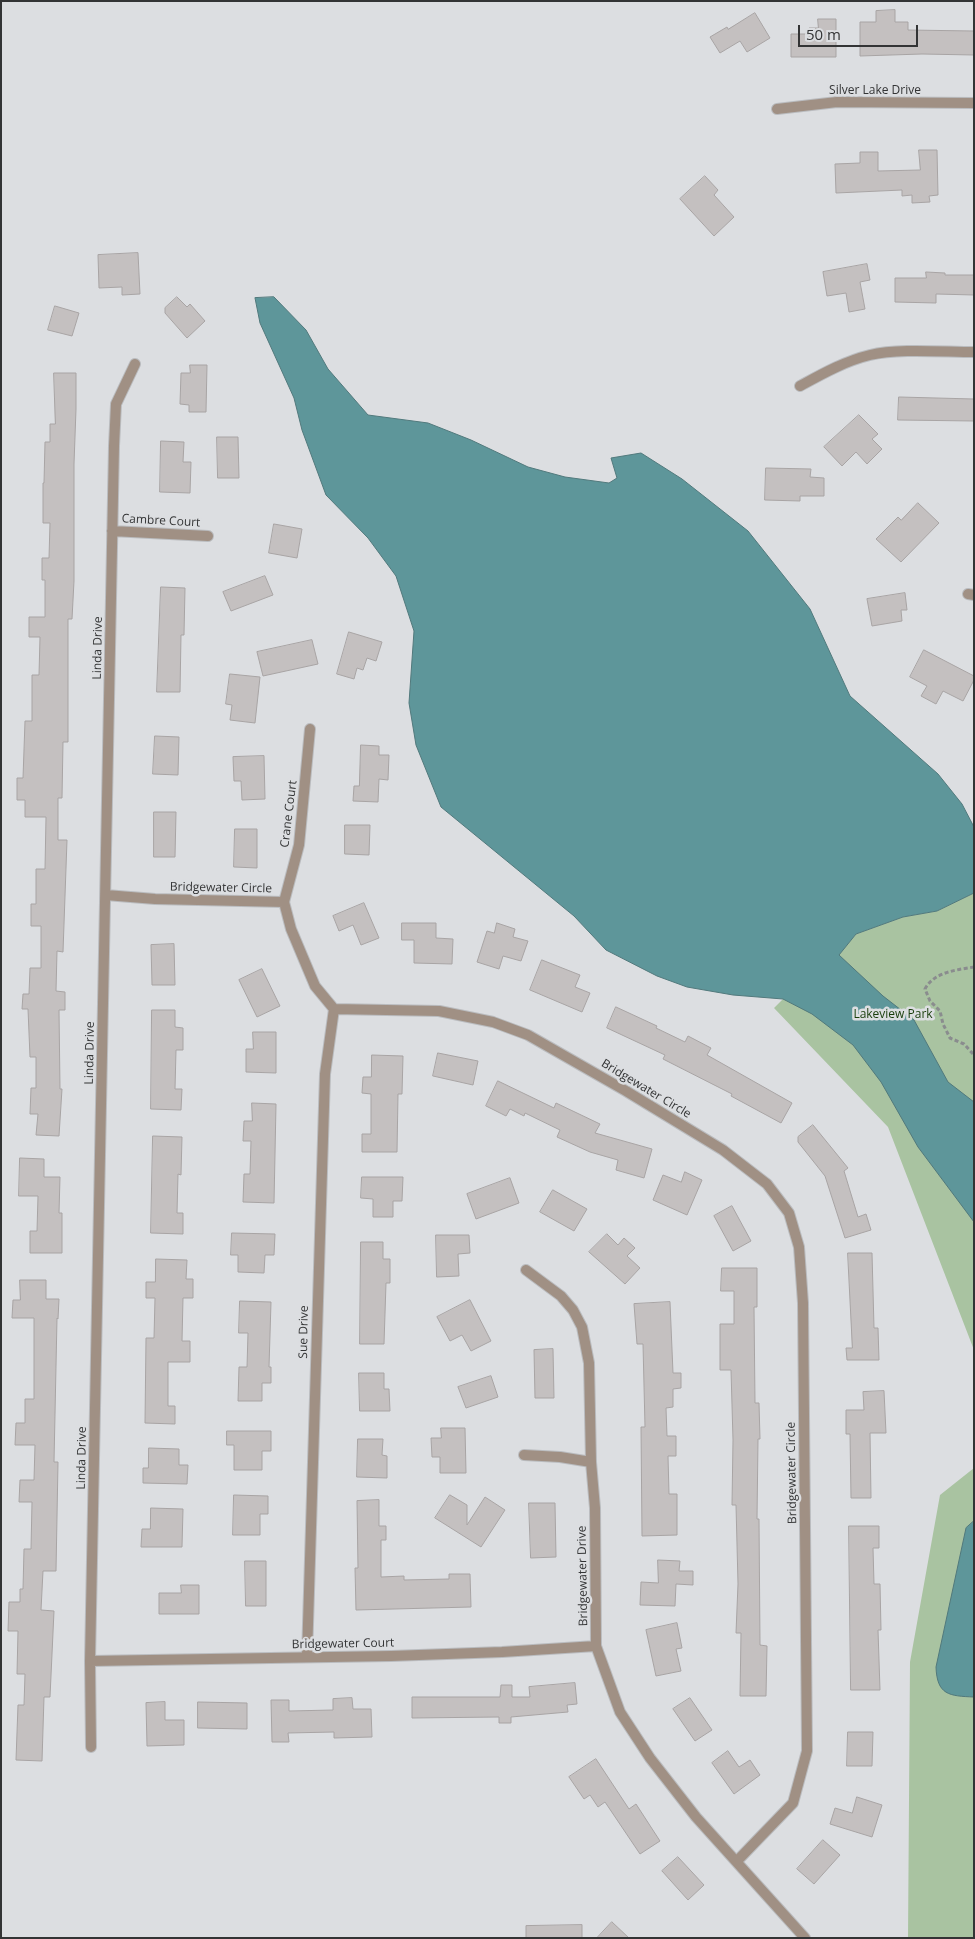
<!DOCTYPE html>
<html>
<head>
<meta charset="utf-8">
<style>
  body { margin:0 }
  #map { position:relative; width:975px; height:1939px; overflow:hidden; background:#dcdee1; font-family:"Open Sans",sans-serif }
  canvas { display:block }
  .frame { position:absolute; inset:0; border:2px solid #333435; pointer-events:none }
  .scale { position:absolute; left:798px; top:25px; width:120px; height:22px; box-sizing:border-box; border:2px solid #333435; border-top:0; padding-left:6px; font-size:15px; line-height:18px; white-space:nowrap; color:#333435; -webkit-text-stroke:4px #dcdee1; paint-order:stroke }
</style>
</head>
<body>
<div id="map">
<canvas width="975" height="1939"></canvas>
<div class="frame"></div>
<div class="scale">50 m</div>
</div>
<script>
const g = document.querySelector('canvas').getContext('2d');
g.lineJoin = 'round';
function paint(path, color) { g.fillStyle = color; g.fill(path, 'evenodd'); }
function strokePath(path, color, width, dash) { g.strokeStyle = color; g.lineWidth = width; g.lineCap = dash ? 'butt' : 'round'; g.setLineDash(dash || []); g.stroke(path); }
function label(font, color, halo, rows, align = 'center') {
  g.font = font + ' "Open Sans",sans-serif'; g.lineWidth = 5; g.setLineDash([]); g.textBaseline = 'middle'; g.strokeStyle = halo; g.fillStyle = color; for (const [text, x, y, turn = 0] of rows) {
    g.save(); g.translate(x, y); g.rotate((+turn || 0) * Math.PI / 180); g.textAlign = isNaN(turn) ? turn : align; if (halo) g.strokeText(text, 0, 0); g.fillText(text, 0, 0); g.restore();
  }
}
paint(new Path2D(`
  M974,893V1350L888,1127L774,1008L783,999L838,955L856,934L903,917L937,911Z
  M974,1468V1938H908L910,1662L940,1495Z`), '#a9c3a1');
const water = new Path2D(`
  M274,297L306,330L328,369L368,415L428,423L471,440L528,467L565,477L609,483L617,478L611,458L641,453L682,479L748,531L810,609L850,696L938,774L962,804L974,827V893L937,911L903,917L856,934L839,955L883,996L914,1020L948,1082L974,1102V1222L918,1147L881,1082L853,1045L812,1014L783,999L733,995L687,987L657,976L606,950L574,916L441,807L416,745L409,703L414,631L396,576L368,538L326,495L302,430L294,398L260,323L255,298Z
  M974,1521V1697C949,1696 937,1695 936,1667L966,1528Z`);
paint(water, '#5e969a');
strokePath(water, '#51797c', 1);
const building = new Path2D(`
  M895,10V22H908V30L974,31V55L922,54L860,56V22H876V11Z
  M755,13L770,38L747,52L740,41L720,53L710,37L727,27L728,29Z
  M818,19H836V57H791V34H809V28H818Z
  M919,150H937L938,195L929,196L930,202L912,203V195L902,196V190L836,193L835,164L860,163V152H878V171L920,170Z
  M705,176L718,190L714,195L734,217L714,236L680,199Z
  M138,253L140,294L122,295V287L99,288L98,255Z
  M867,264L870,280L860,282L865,309L849,312L846,293L827,296L823,272Z
  M926,272L945,273V275H974V295L936,294V303L895,302V278H926Z
  M177,297L187,307L190,304L205,321L187,338L165,313V308Z
  M55,306L79,313L72,336L48,330Z
  M190,365H207L206,412H189V405L180,404L181,373H190Z
  M54,373H76V409L74,464V581L72,619H68V742H63L62,798H58V840H67L63,952L57,951L56,991L65,992V1010H59L60,1089H62L59,1136L36,1135L38,1114H30L31,1088H36V1057H30L28,1009H22L23,994H29L30,968H41V926H31V904H36V869H45L46,817H25V800H17V778H23L25,721H32V675H39L40,637H29V617H45V580H42V558H49L50,523H43V483H44L45,442H50V424H55Z
  M899,397L974,399V421L898,420Z
  M859,415L878,434L872,439L882,449L867,464L856,452L842,466L824,447Z
  M217,437H238L239,478H218Z
  M161,441L184,442L183,462H191L190,493L160,492Z
  M766,468L811,469L810,477L824,478V496H800V501L765,500Z
  M918,503L939,523L901,562L876,539L898,517L901,520Z
  M274,524L302,529L297,558L269,553Z
  M265,576L273,595L231,611L223,592Z
  M161,587L185,588L184,635H181L180,692H157Z
  M905,593L907,610H901L902,621L872,626L867,599Z
  M349,632L382,642L376,661L367,658L363,670L357,668L354,679L337,674Z
  M312,640L318,664L263,676L257,652Z
  M924,650L974,676V680L963,701L943,691L936,704L921,696L927,686L910,677Z
  M230,674L260,677L255,723L230,720L232,705L226,704Z
  M155,736L179,737L178,775L153,774Z
  M361,745L379,746V755H389L388,780L379,779L378,802L353,801L354,786H359Z
  M264,756L265,799L242,800L241,781H234L233,757Z
  M154,812H176L175,857H154Z
  M345,825H370L369,855L345,854Z
  M235,829H257V868L234,867Z
  M364,903L379,938L361,945L353,925L339,931L333,916Z
  M402,923H436V938L453,939L452,964L414,963V940H402Z
  M497,923L515,929L513,937L528,941L521,961L503,956L499,969L477,962L487,931L494,933Z
  M174,944L175,985H152L151,945Z
  M542,960L580,975L575,987L590,993L582,1012L530,990Z
  M262,969L280,1006L257,1017L239,980Z
  M616,1007L657,1026L656,1028L685,1042L688,1036L711,1048L707,1055L792,1103L781,1123L731,1096L732,1094L663,1059L665,1055L607,1028Z
  M152,1010H175V1027L183,1028V1050H176L175,1089H182L181,1110L151,1109Z
  M253,1032H276V1073L246,1072V1049H253Z
  M438,1053L478,1061L473,1085L433,1076Z
  M372,1055L403,1056L402,1094H398L397,1152H362V1134H371V1094L362,1093L363,1077H371Z
  M498,1081L554,1108L556,1103L600,1124L595,1133L652,1149L644,1178L616,1170L618,1160L590,1152L557,1137L560,1130L525,1113L524,1116L510,1109L506,1116L486,1106Z
  M252,1103L276,1104L274,1203L243,1202L244,1174H250L251,1141H243L244,1121H252Z
  M813,1125L848,1168L844,1171L858,1217L866,1214L871,1230L845,1238L825,1176L798,1142V1137Z
  M153,1136L182,1137L181,1175L178,1174L177,1213H183V1234L151,1233Z
  M20,1158L44,1159V1177H60L59,1213H62V1253H30V1231H37L38,1196H19Z
  M685,1172L702,1180L687,1215L653,1200L663,1175L681,1182Z
  M362,1177H403L402,1201H393V1217H373V1199L361,1198Z
  M510,1178L519,1203L476,1219L467,1194Z
  M553,1190L587,1209L574,1231L540,1212Z
  M732,1206L751,1241L733,1251L714,1216Z
  M232,1233L275,1234L274,1255H265L264,1273L238,1272V1255H231Z
  M607,1234L618,1245L624,1238L635,1248L627,1256L640,1268L625,1284L589,1252Z
  M436,1235H469L470,1253L458,1254L459,1276L437,1277Z
  M361,1242H383V1259H390V1283H386L384,1344H360Z
  M848,1253H872L874,1328H878L879,1360H847L846,1348H852Z
  M156,1259L187,1260L186,1279H193V1298H183L182,1341H190V1362H168V1406H175V1424L145,1423L146,1338H154L155,1298H146V1282H155Z
  M722,1268H757V1307H754L755,1403H759L760,1439H758L757,1519H759L760,1645L767,1646L766,1696H740L741,1633H736L738,1584L736,1505H732L733,1440L731,1370H720V1324H734V1291H721Z
  M20,1280H46V1299H59L58,1319L57,1318L54,1462H58L56,1571H43L41,1610L54,1611L50,1697H44L42,1761L16,1760L18,1705H24L25,1674H17L18,1631H8L9,1602H20V1589H23L24,1549H31L32,1502H19L20,1480H34L35,1445H15L16,1423H25V1399H34V1318H12L13,1300H20Z
  M470,1300L491,1341L471,1351L462,1335L450,1341L437,1317Z
  M240,1301L271,1302L269,1367H271V1383H262V1401H238L239,1367H247L248,1333H239Z
  M670,1302L673,1373H681V1388L673,1389V1407L666,1408L667,1436H676V1456H668L669,1494H677V1535L642,1536L641,1427H645L643,1344H637L634,1304Z
  M553,1349L554,1398H535L534,1350Z
  M359,1373H384V1389H389L390,1411H360Z
  M491,1376L498,1397L466,1408L458,1387Z
  M884,1391L886,1433H870L871,1498H851L850,1434H846V1410H864L863,1392Z
  M441,1428H465L466,1473H440V1457H432L431,1438H441Z
  M227,1431H271V1451H262V1470H234V1445H227Z
  M358,1439H383L382,1455L387,1456V1478L357,1477Z
  M149,1448L179,1449V1465H188L187,1484L143,1483V1468H148Z
  M234,1495L268,1496V1514H260V1535H233Z
  M450,1495L467,1505V1525L485,1497L505,1510L481,1547L435,1518Z
  M379,1500V1526H386V1540H381V1577L404,1576V1580L449,1579V1574H470L471,1607L356,1610L355,1568H358L357,1501Z
  M529,1503H555L556,1557L531,1558Z
  M151,1508L183,1509L182,1547H141L142,1529H150Z
  M849,1526H879V1548H873L874,1584H880L881,1630H878L880,1690H851Z
  M658,1560L680,1561L679,1571H693V1585L676,1584L675,1606L640,1605L641,1582L658,1583Z
  M245,1561H266V1606H246Z
  M181,1585H199V1614H159V1593H181Z
  M677,1623L682,1648L676,1649L681,1671L656,1676L646,1630Z
  M575,1683L577,1704L567,1705L568,1712L511,1717V1723H499V1717L412,1718V1697H500L501,1685H512V1697H530L529,1687Z
  M352,1698L353,1709H371L372,1737L334,1738V1732L288,1733L289,1742H272L271,1700H289V1711L333,1710V1699Z
  M690,1698L712,1730L695,1741L673,1709Z
  M165,1702V1720H184V1745L147,1746L146,1703Z
  M198,1702L247,1703V1729L198,1728Z
  M848,1732H873L872,1766H847Z
  M728,1751L739,1767L750,1760L760,1775L734,1794L712,1763Z
  M596,1759L629,1809L636,1804L660,1841L640,1854L605,1802L598,1807L590,1795L584,1799L569,1777Z
  M857,1797L882,1805L872,1837L830,1824L835,1808L852,1813Z
  M823,1840L840,1855L814,1884L797,1869Z
  M678,1857L704,1885L688,1900L662,1871Z
  M612,1922L629,1938H597Z
  M582,1925V1938H526V1926Z`);
paint(building, '#c4c0c0');
strokePath(building, '#a8a4a4', 1);
const minor = new Path2D(`
  M777,109L837,102L974,103
  M800,386C822,374 845,361 870,355C898,348 944,352 974,352
  M112,531L208,536
  M968,594L974,595
  M106,895L155,899L284,902
  M284,902L291,929L315,986L334,1009L439,1011L493,1022L528,1035L626,1091L723,1150L767,1184L789,1213L799,1247L803,1303L807,1751L793,1803L737,1861
  M284,902L299,845L310,729
  M526,1270L561,1296L573,1310L582,1327L589,1363L591,1462L595,1508L596,1646L620,1712L650,1758L696,1817L805,1938
  M524,1455L560,1457L591,1462
  M307,1656L325,1074L334,1009
  M90,1661L391,1656L502,1652L596,1646
  M91,1747L90,1661L114,446L116,404L135,364`);
strokePath(minor, '#babcbf', 12);
strokePath(new Path2D(`
  M974,967C956,970 934,972 925,989L930,1001L940,1011L943,1024L950,1038L964,1044L974,1055`), '#8a8c8e', 3, [4, 2.5]);
strokePath(minor, '#a09084', 10);
label('12px', '#333435', '#dcdee1', [
  ["Silver Lake Drive",875,91],
  ["Cambre Court",161,521,3],
  ["Linda Drive",98,648,-89],
  ["Crane Court",289,814,-83],
  ["Bridgewater Circle",221,888,1],
  ["Linda Drive",90,1053,-89],
  ["Bridgewater Circle",646,1089,31],
  ["Sue Drive",304,1332,-89],
  ["Linda Drive",82,1458,-89],
  ["Bridgewater Circle",792,1473,-91],
  ["Bridgewater Drive",583,1576,-91],
  ["Bridgewater Court",343,1644,-1]
]);
label('12px', '#183d0a', '#dcdee1', [
  ["Lakeview Park",893,1015]
]);
</script>
</body>
</html>
